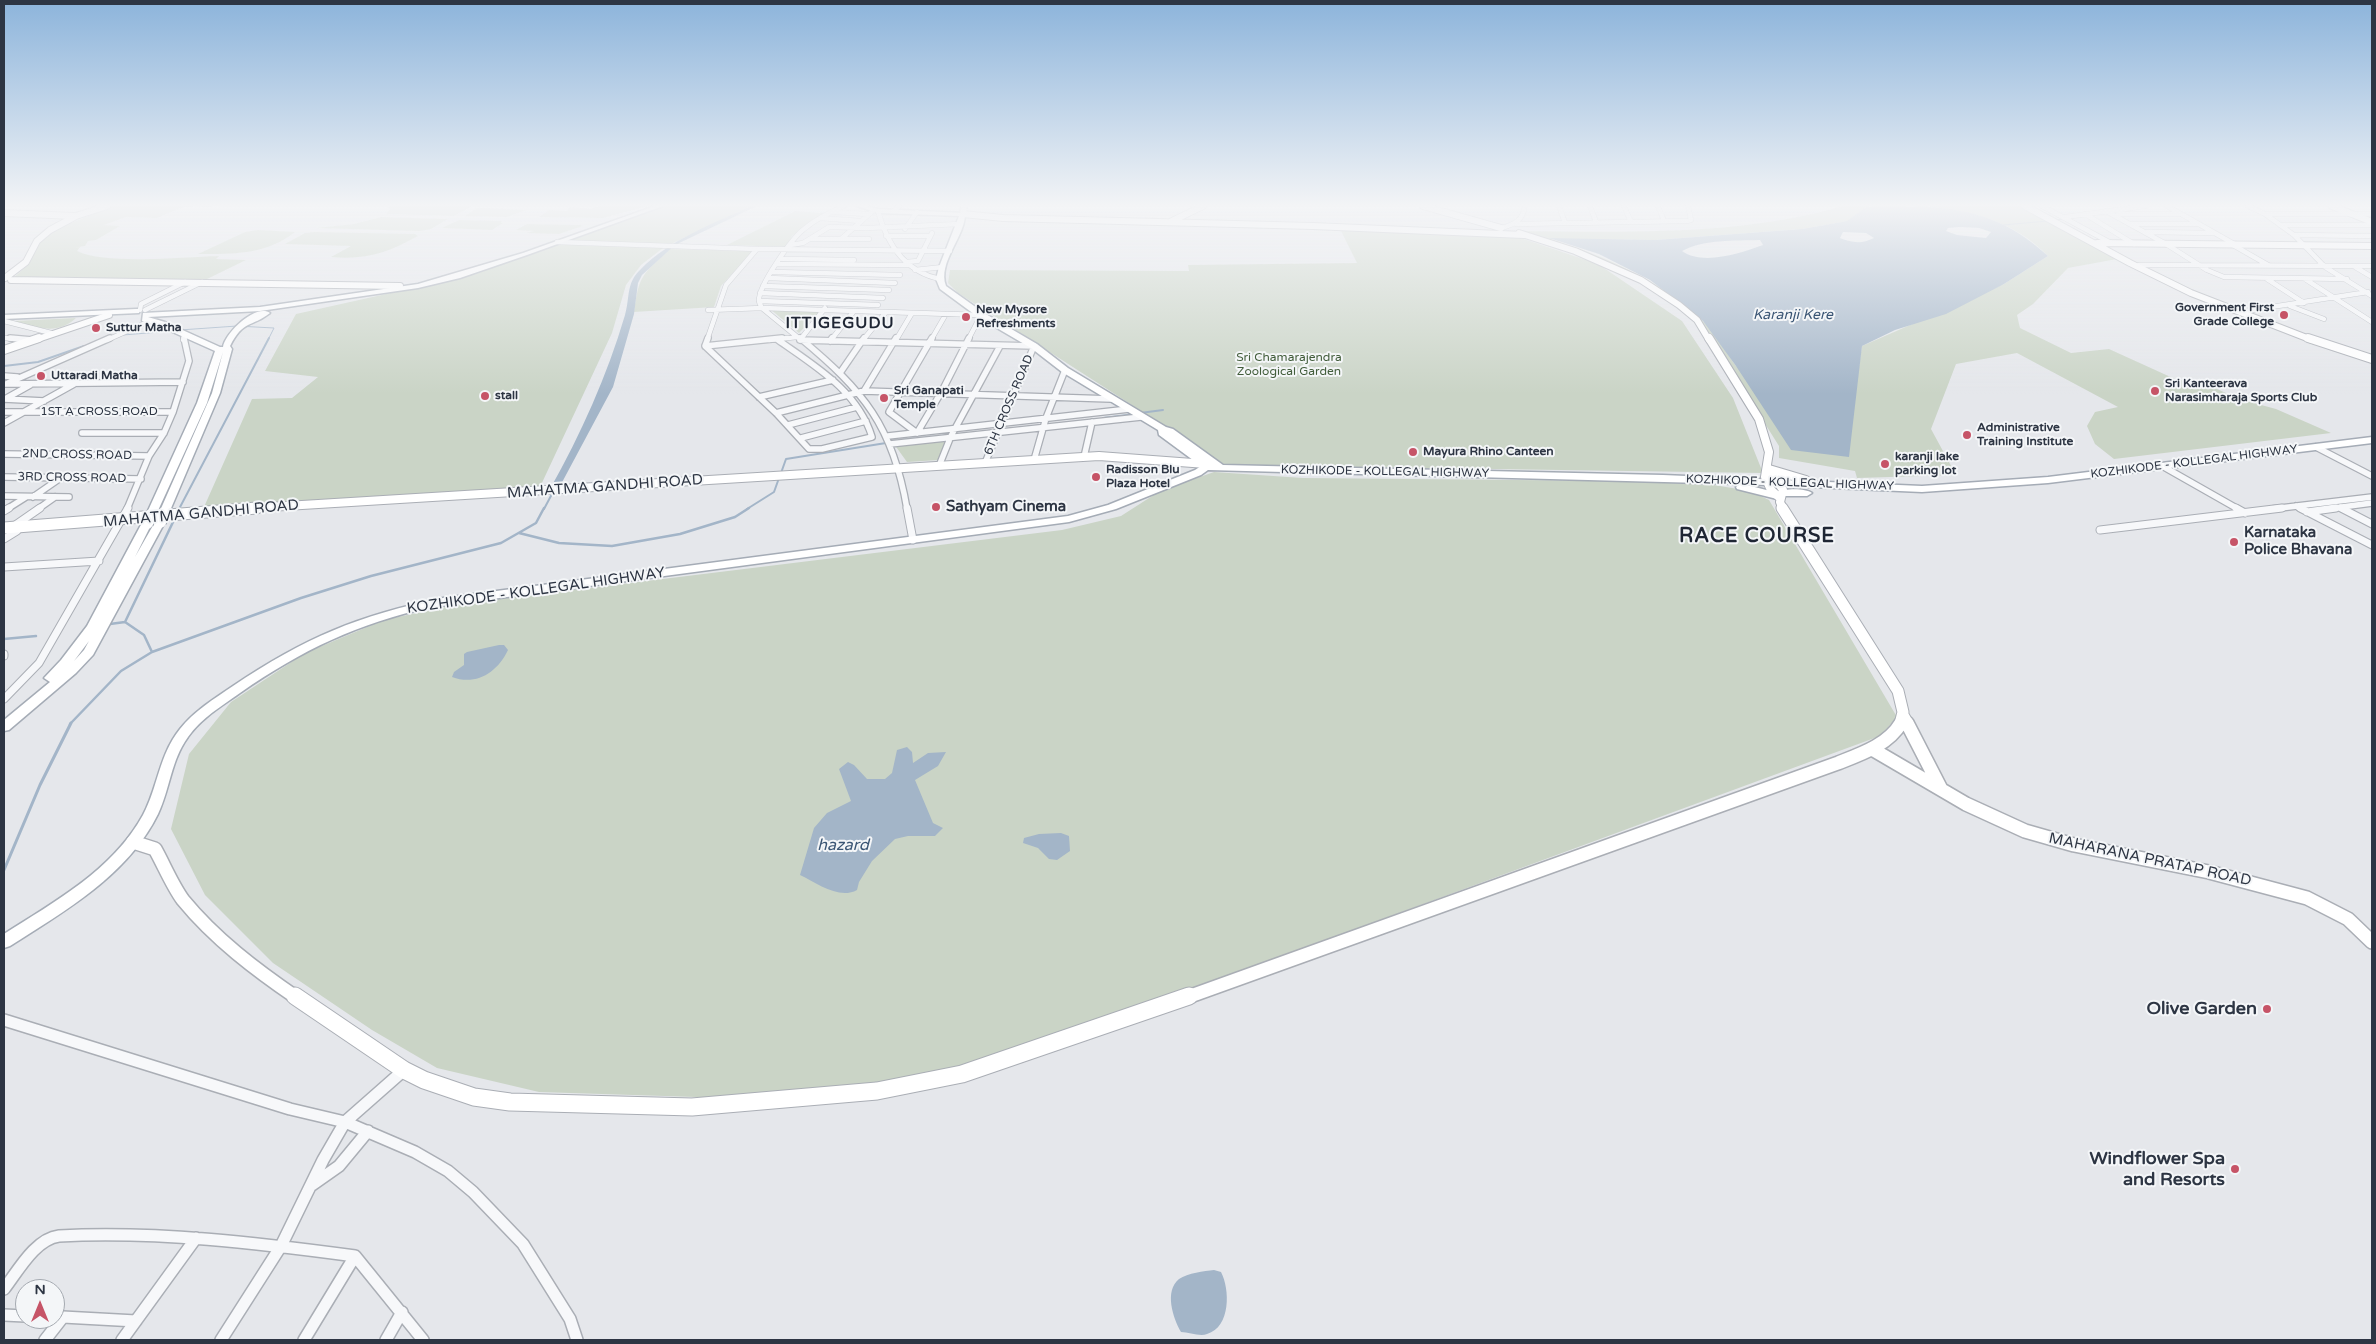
<!DOCTYPE html>
<html>
<head>
<meta charset="utf-8">
<style>
  body { margin:0 }
  #map { position:relative; width:2376px; height:1344px; overflow:hidden; background:#e5e7eb; font-family:"Varela Round",sans-serif }
  canvas { display:block }
  .frame { position:absolute; inset:0; border:5px solid #2d3543; pointer-events:none }
  .north { position:absolute; left:15px; top:1279px; width:50px; height:50px; box-sizing:border-box; background:#f4f6f8; border:1px solid #a4a9b0; border-radius:50%; rotate:0deg; font-size:14px; font-weight:700; line-height:20px; text-align:center; color:#2d3543 }
  .north::after { content:''; display:block; margin:auto; width:18px; height:22px; background:#c65467; clip-path:polygon(50% 0,100% 100%,50% 72%,0 100%) }
</style>
</head>
<body>
<div id="map">
<canvas width="2376" height="1344"></canvas>
<div class="frame"></div>
<div class="north">N</div>
</div>
<script>
const g = document.querySelector('canvas').getContext('2d');
g.lineJoin = 'round';
function paint(path, color) { g.fillStyle = color; g.fill(path, 'evenodd'); }
function strokePath(path, color, width, dash) { g.strokeStyle = color; g.lineWidth = width; g.lineCap = dash ? 'butt' : 'round'; g.setLineDash(dash || []); g.stroke(path); }
function label(font, color, halo, rows, align = 'center') {
  g.font = font + ' "Varela Round",sans-serif'; g.lineWidth = 4; g.setLineDash([]); g.textBaseline = 'middle'; g.strokeStyle = halo; g.fillStyle = color; for (const [text, x, y, turn = 0] of rows) {
    g.save(); g.translate(x, y); g.rotate((+turn || 0) * Math.PI / 180); g.textAlign = isNaN(turn) ? turn : align; if (halo) g.strokeText(text, 0, 0); g.fillText(text, 0, 0); g.restore();
  }
}
paint(new Path2D(`
  M114,206H225L183,207L157,218L126,217L104,225L120,226L96,240L88,241L85,246L73,248L80,247L77,251C106,265 184,257 219,256L216,259L246,260L203,281L12,279L29,264L41,240L55,229Z
  M388,206H472L454,216L386,214L390,209Z
  M600,206H648L603,218L539,217L549,210L567,211L570,207L590,209Z
  M667,206H751L669,245L568,242L565,239Z
  M1843,206H1875L1866,207L1848,221L1802,229L1655,240L1551,239C1606,257 1659,279 1702,320C1715,332 1725,351 1736,366L1855,392L1862,346L2004,284L2048,256C2013,220 1969,210 1921,206H2021L2117,259L2068,268L2033,304L2017,315L2020,328L2071,353L2109,349L2175,379L2206,384L2239,399L2276,409L2331,433L2114,459L2095,444L2087,426L2095,412L2118,407L2017,353L1956,364L1931,429L1956,475L1857,478L1855,471L1779,458V446L1701,322L1651,283L1624,269L1569,246L1516,231C1623,232 1740,236 1843,206Z
  M477,208H483L526,210L507,217L465,216Z
  M795,211L823,213L792,236L787,247L727,245Z
  M381,217L446,219H448L431,229L420,231L316,228L354,224Z
  M459,220L502,221L501,223H503L492,230L442,228Z
  M527,224L580,225L583,226L559,234L526,233L534,231L516,230Z
  M1340,229L1521,238L1598,264L1682,321L1733,398L1763,473L1225,465L958,293L948,283L950,270L1189,271L1188,265L1357,263Z
  M258,230L295,232C266,255 233,254 198,254L245,232Z
  M314,232L415,234L418,236C387,253 367,260 331,257L351,246L285,244L305,233Z
  M553,244L663,248L641,265L626,285L612,333L540,487L204,507L252,399L292,398L318,377L265,371L296,314L476,274Z
  M670,249L753,251L721,286L714,307L634,312C639,274 643,274 670,249Z
  M770,309L821,310L799,333Z
  M76,318C57,336 37,327 14,321Z
  M949,439L939,460L907,462L894,444Z
  M1214,472L1303,478L1625,481L1714,485L1750,491L1769,500L1897,717L1880,736L1051,1041L947,1075L727,1098L539,1092L437,1068L372,1030L273,963L205,895L171,829L189,754L231,702L305,653L384,620L459,604L1062,530L1121,516L1160,491Z`), '#cad4c6');
paint(new Path2D(`
  M751,206H757L675,245L642,275L638,283L634,314L613,387L559,488L550,489C581,434 607,376 625,315C630,298 626,283 640,270C670,239 713,224 751,206Z
  M1875,206C1945,206 1994,206 2048,256L2004,284L1946,314L1895,330L1862,346L1849,457L1791,450L1736,366L1703,321L1650,280L1599,254L1549,238L1655,240L1802,229L1847,221L1866,207ZM1960,227L1979,228L1991,232L1986,238L1957,235L1946,231L1948,228ZM1843,232L1866,233L1874,238C1862,244 1852,243 1840,238ZM1760,240L1763,245C1741,253 1703,266 1682,251C1705,239 1735,241 1760,240Z
  M499,645H504L508,650C497,673 476,686 452,677L454,672L464,665V654L467,652Z
  M907,747L912,752L913,763L928,753L946,752L938,766L915,780L933,823L943,828L935,836H908L895,839L872,861L859,882L857,890C839,900 817,883 800,875L814,828L827,813L851,801L839,769L848,762L854,765L867,779H885L892,773L897,750Z
  M1061,833L1069,836L1070,851L1057,860L1049,859L1038,848L1023,843L1024,838L1039,834Z
  M1214,1270L1221,1272C1230,1289 1231,1327 1207,1334C1200,1337 1189,1332 1181,1332C1173,1318 1164,1291 1179,1279C1188,1273 1204,1271 1214,1270Z`), '#a3b5c8');
strokePath(new Path2D(`
  M2056,220L2081,217
  M2003,225L2048,221
  M180,330L237,326L274,328L268,340
  M123,335L172,331`), '#a3b5c8', 1);
strokePath(new Path2D(`
  M4,366L38,362L84,346
  M1140,413L1163,410
  M1103,418L1135,414
  M902,440L971,433
  M781,473L786,459L886,443
  M179,509L269,338
  M544,509L553,492
  M747,509L774,492L779,478`), '#a3b5c8', 2);
strokePath(new Path2D(`
  M519,533L559,543L612,546L680,534L735,517L749,508
  M110,624L125,622
  M4,639L36,636
  M152,652L144,635L125,622L174,520
  M70,724L121,671L152,652L301,598L371,576L501,543L536,523L544,508`), '#a3b5c8', 2.5);
strokePath(new Path2D(`
  M4,870L40,785L71,723`), '#a3b5c8', 3);
const streetFar3 = new Path2D(`
  M1559,206L1565,223
  M1590,206L1596,222
  M1624,206L1631,222
  M1658,206L1664,221
  M2042,206L2111,243
  M2167,206L2236,245
  M2248,206L2265,214L2294,235L2325,267L2372,296
  M878,211C887,244 905,272 940,279
  M894,211L899,206
  M2106,211L2166,244L2207,270L2224,277L2347,279
  M834,212L868,214
  M2085,214L2134,244
  M2118,214H2179
  M2265,214H2372
  M2065,217L2146,206
  M820,218L860,221
  M1516,224L1687,221L1691,220L1688,206
  M2131,224H2197
  M2280,225H2372
  M1502,228C1515,224 1523,220 1525,206
  M905,229L917,212
  M2147,232L2213,233
  M2294,235L2372,236
  M886,236H930
  M810,239H869
  M841,239L874,210
  M557,242L757,249L950,251
  M790,245L803,243L829,227L867,228L960,224
  M2233,245L2268,265
  M781,259L854,260
  M906,262L918,261L932,233
  M777,264L909,265
  M2139,265L2372,266
  M2355,267L2372,277
  M915,270L943,267
  M773,272L900,275
  M769,278L895,283
  M2267,279L2304,303
  M2305,279L2372,322
  M763,286L889,290
  M760,293L883,298
  M759,301L878,305
  M2290,306L2324,319
  M140,310L141,304L185,282
  M145,310L202,282
  M708,310L762,308L981,315L968,340
  M2239,312L2368,292
  M4,321L51,333
  M4,338L28,340
  M107,340L150,321
  M183,340L185,335
  M707,340L726,285L757,249
  M769,340L797,337
  M800,340L825,308
  M801,340L762,308C761,306 759,303 759,301C758,286 792,238 804,229C816,219 830,212 844,206
  M831,340L854,311
  M863,340L886,312
  M896,340L912,313
  M931,340L946,314`);
const streetFar2 = new Path2D(`
  M10,338L32,340
  M708,338L705,346L776,413L809,449H822L872,437C858,391 815,366 778,340
  M800,338C864,391 893,426 907,509
  M932,338L889,412L917,433L942,391L969,338
  M800,340L1034,346L985,463
  M800,340L801,338
  M830,341L832,338
  M705,346L782,338
  M840,373L864,338
  M4,376L17,377
  M8,383L110,338
  M5,384L183,382
  M864,391L896,338
  M759,397L833,380
  M4,399L44,401
  M5,399L30,385
  M4,412H173
  M776,413L864,391L1111,399
  M4,423L74,384
  M788,425L857,407
  M82,433H164
  M888,436L1129,409
  M801,438L866,421
  M890,444L1141,417
  M2316,447L2372,476
  M4,454L149,456
  M1084,457L1092,422
  M1034,460L1046,418L1065,370
  M939,466L951,436L1000,346
  M2164,467L2238,509
  M4,477L141,479
  M4,496L69,497
  M33,497L59,479
  M2296,506L2302,509
  M2341,508L2343,509
  M7,509L26,497
  M38,509L55,497
  M127,509L149,456L164,433L173,412L189,361L184,338
  M2272,509L2372,497
  M2327,509L2372,503`);
const streetFar1 = new Path2D(`
  M907,508L913,540
  M2236,508L2245,513
  M2300,508L2372,545
  M2341,508L2372,524
  M4,511L9,508
  M2307,512L2336,508
  M14,526L40,508
  M2100,530L2282,508
  M4,539L17,531
  M4,567L99,561
  M4,654V656
  M4,699L39,663L128,508`);
const street = new Path2D(`
  M4,1020L290,1109L345,1122L415,1152L448,1171L473,1192L523,1244L570,1319L577,1340
  M312,1185L339,1166L368,1131
  M4,1289C18,1271 35,1239 59,1236C158,1231 258,1243 355,1256L423,1340
  M4,1315L25,1316
  M45,1340L63,1317L136,1321
  M122,1340L196,1238
  M221,1340L281,1246L323,1160L345,1122L404,1070
  M304,1340L355,1256
  M386,1340L402,1312`);
const secondaryFar4 = new Path2D(`
  M964,206L963,214L1003,218L1313,226L1524,235
  M1423,206L1501,228
  M2025,206L2130,263L2191,293L2312,340
  M2332,206L2372,222
  M4,213L74,216
  M1172,221L1203,206
  M1519,233L1575,251L1641,280L1679,305L1697,320L1709,340
  M2097,243L2372,246
  M5,278L26,262L37,241L50,230L76,216L107,206
  M11,280L400,286
  M35,340L109,315`);
const secondaryFar3 = new Path2D(`
  M1709,338L1759,419L1769,452L1765,477L1771,490L1780,498
  M2308,338L2372,359
  M4,350L39,338
  M1767,467L1783,490L1780,502L1783,509
  M1769,469L1806,480
  M237,509L1099,456L1206,464`);
const secondaryFar2 = new Path2D(`
  M1782,508L1898,691L1903,712L1900,724
  M4,528L257,508
  M1903,715L1908,724`);
const secondaryFar1 = new Path2D(`
  M1907,723L1941,789
  M1872,749L1966,804L2025,831L2074,845L2209,872L2307,898L2348,919L2372,942
  M133,842L155,849C164,865 172,885 183,900C215,939 256,970 297,998
  M1185,998L1838,763C1861,754 1888,745 1901,723`);
const secondary = new Path2D(`
  M295,996L404,1070L424,1080L474,1097L510,1102L692,1107L877,1091L962,1074L1189,996`);
const primary = new Path2D(`
  M655,206H663L527,255L460,278L418,288L260,311L148,317L165,322L220,347H223C225,333 256,303 270,313C251,328 244,319 230,346L232,349L220,393L169,513L164,516L160,515L159,513L212,393L223,352L207,403L156,515L151,518L146,515L197,403L215,351L159,326L142,321L143,313L260,307L418,284L523,253Z
  M857,206H866L878,209L965,213C966,236 937,262 946,286L984,313L1037,344L1068,368L1166,427L1173,429L1223,465L1663,475L1922,486L2048,477L2372,437V443L2048,483L1922,492L1743,484L1778,493C1784,488 1805,488 1812,493L1807,496H1782L1777,499L1737,489L1736,487L1740,484L1208,470L1201,475L1116,509L1069,522L432,607C358,623 302,650 240,693C222,706 201,718 188,737C171,760 170,789 158,814C128,875 65,911 10,946L4,948V934C54,902 113,870 143,815C158,787 159,755 180,729C194,711 214,699 233,686C304,638 359,615 443,598L1068,516L1108,505L1195,470L1201,466L1159,435L1158,430L1062,372L1031,348L978,317L940,289L936,279L939,267L959,216L878,213Z
  M136,309H139V313L4,319V315Z
  M160,519L165,522L93,655L76,673L9,730L4,731V720L50,682L44,678L61,660L87,626L143,521H151L152,523L135,557L155,522ZM89,641L84,650L74,661Z`);
strokePath(streetFar3, '#aaaeb5', 5.5);
strokePath(streetFar2, '#aaaeb5', 8);
strokePath(streetFar1, '#aaaeb5', 9);
strokePath(street, '#aaaeb5', 14);
strokePath(secondaryFar4, '#aaaeb5', 8);
strokePath(secondaryFar3, '#aaaeb5', 10);
strokePath(secondaryFar2, '#aaaeb5', 13);
strokePath(secondaryFar1, '#aaaeb5', 16);
strokePath(secondary, '#aaaeb5', 19);
strokePath(primary, '#a5acb6', 3);
strokePath(streetFar3, '#f7f8fa', 4.5);
strokePath(streetFar2, '#f7f8fa', 5.5);
strokePath(streetFar1, '#f7f8fa', 7);
strokePath(street, '#f7f8fa', 11);
strokePath(secondaryFar4, '#fff', 6);
strokePath(secondaryFar3, '#fff', 8);
strokePath(secondaryFar2, '#fff', 11);
strokePath(secondaryFar1, '#fff', 13);
strokePath(secondary, '#fff', 17);
paint(primary, '#fff');
const primaryBridge = new Path2D(`
  M160,522L164,513
  M147,523L151,515`);
strokePath(primaryBridge, '#a5acb6', 14, []);
strokePath(primaryBridge, '#fff', 12);
const sky = g.createLinearGradient(0, 0, 0, 394);
sky.addColorStop(0, '#8cb4db');
sky.addColorStop(0.52, '#f3f4f6');
sky.addColorStop(1, '#f3f4f600');
g.fillStyle = sky;
g.fillRect(0, 0, 2376, 394);
for (const [x, y, r, color] of [
  [2284,315,5,"#c65467"],
  [966,317,5,"#c65467"],
  [96,328,5,"#c65467"],
  [41,376,5,"#c65467"],
  [2155,391,5,"#c65467"],
  [485,396,5,"#c65467"],
  [884,398,5,"#c65467"],
  [1967,435,5,"#c65467"],
  [1413,452,5,"#c65467"],
  [1885,464,5,"#c65467"],
  [1096,477,5,"#c65467"],
  [936,507,5,"#c65467"],
  [2234,542,5,"#c65467"],
  [2267,1009,5,"#c65467"],
  [2235,1169,5,"#c65467"]
]) { const dot = new Path2D(); dot.arc(x, y, r, 0, 2 * Math.PI); g.fillStyle = color; g.fill(dot); strokePath(dot, '#f4f6f8', 2); }
label('bold 12px', '#2d3543', '#f4f6f8', [
  ["Government First",2274,308,"right"],
  ["Grade College",2274,322,"right"],
  ["New Mysore",976,310],
  ["Refreshments",976,324],
  ["Suttur Matha",106,328],
  ["Uttaradi Matha",51,376],
  ["Sri Kanteerava",2165,384],
  ["Narasimharaja Sports Club",2165,398],
  ["Sri Ganapati",894,391],
  ["Temple",894,405],
  ["stall",495,396],
  ["Administrative",1977,428],
  ["Training Institute",1977,442],
  ["Mayura Rhino Canteen",1423,452],
  ["karanji lake",1895,457],
  ["parking lot",1895,471],
  ["Radisson Blu",1106,470],
  ["Plaza Hotel",1106,484]
], 'left');
label('12px', '#425d3b', '#f4f6f8', [
  ["Sri Chamarajendra",1289,358],
  ["Zoological Garden",1289,372]
]);
label('12px', '#2d3543', '#f4f6f8', [
  ["6TH CROSS ROAD",1009,405,-67],
  ["1ST A CROSS ROAD",99,412],
  ["2ND CROSS ROAD",77,455,1],
  ["KOZHIKODE - KOLLEGAL HIGHWAY",2194,462,-7],
  ["KOZHIKODE - KOLLEGAL HIGHWAY",1385,472,1],
  ["3RD CROSS ROAD",72,478,1],
  ["KOZHIKODE - KOLLEGAL HIGHWAY",1790,483,2]
]);
label('italic 14px', '#3a5574', '#f4f6f8', [
  ["Karanji Kere",1793,315]
]);
label('15px', '#2d3543', '#f4f6f8', [
  ["MAHATMA GANDHI ROAD",605,487,-4],
  ["MAHATMA GANDHI ROAD",201,514,-5],
  ["KOZHIKODE - KOLLEGAL HIGHWAY",536,591,-8],
  ["MAHARANA PRATAP ROAD",2150,860,12]
]);
label('bold 15px', '#2d3543', '#f4f6f8', [
  ["Sathyam Cinema",946,507],
  ["Karnataka",2244,533],
  ["Police Bhavana",2244,550]
], 'left');
g.letterSpacing = '1px';
label('bold 16px', '#1f2634', '#f4f6f8', [
  ["ITTIGEGUDU",840,324]
]);
g.letterSpacing = '0px';
label('italic 16px', '#3a5574', '#f4f6f8', [
  ["hazard",843,846]
]);
label('bold 18px', '#2d3543', '#f4f6f8', [
  ["Olive Garden",2257,1009],
  ["Windflower Spa",2225,1159],
  ["and Resorts",2225,1180]
], 'right');
g.letterSpacing = '1px';
label('bold 20px', '#1f2634', '#f4f6f8', [
  ["RACE COURSE",1757,537]
]);
g.letterSpacing = '0px';
</script>
</body>
</html>
